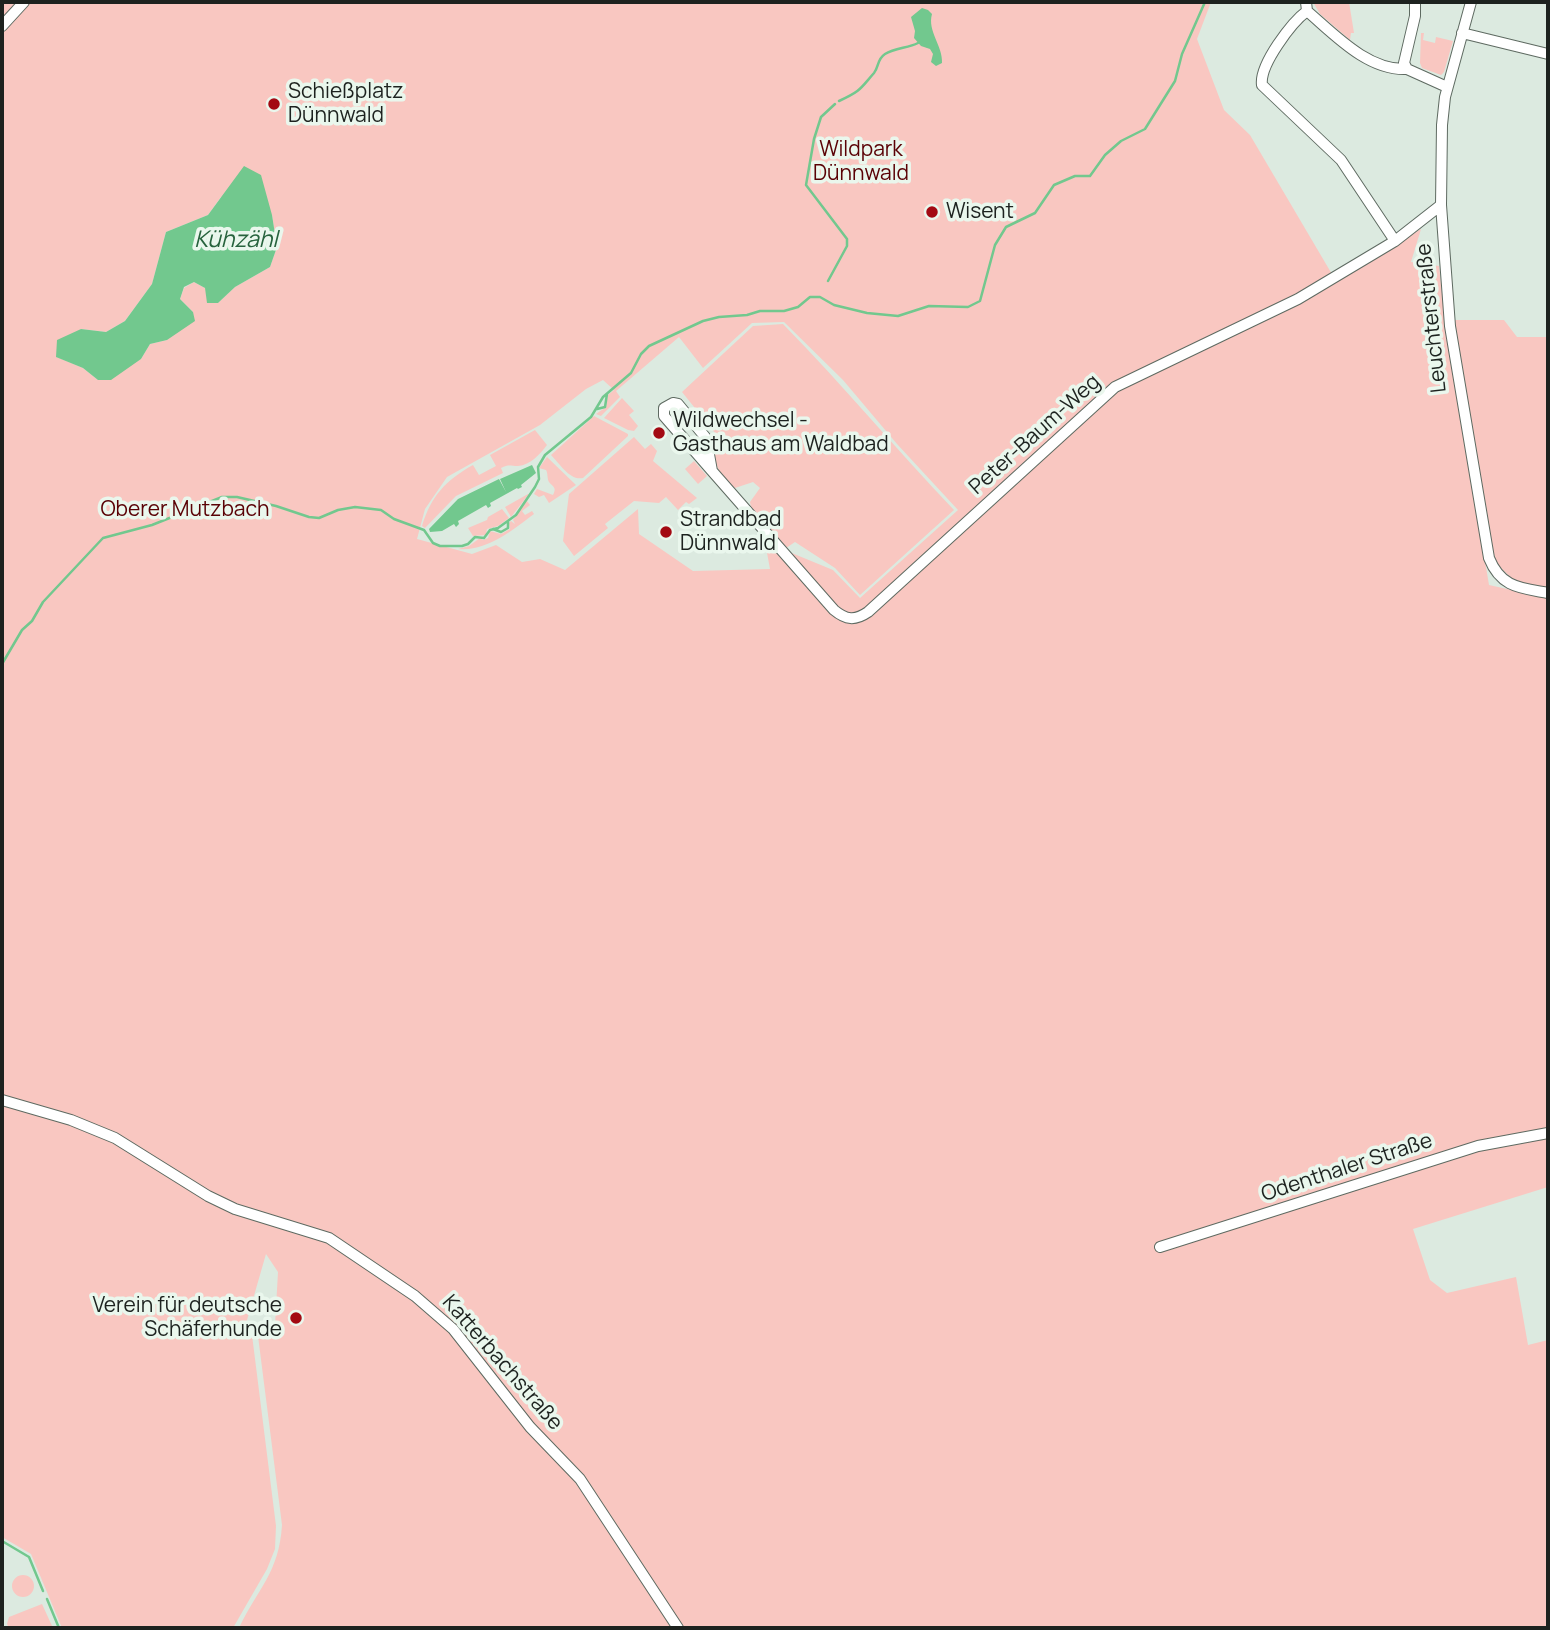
<!DOCTYPE html>
<html>
<head>
<meta charset="utf-8">
<style>
  body { margin:0 }
  #map { position:relative; width:1550px; height:1630px; overflow:hidden; background:#dceae0; font-family:Manrope,sans-serif }
  canvas { display:block }
  .frame { position:absolute; inset:0; border:4px solid #1d221f; pointer-events:none }
</style>
</head>
<body>
<div id="map">
<canvas width="1550" height="1630"></canvas>
<div class="frame"></div>
</div>
<script>
const g = document.querySelector('canvas').getContext('2d');
g.lineJoin = 'round';
function paint(path, color) { g.fillStyle = color; g.fill(path, 'evenodd'); }
function strokePath(path, color, width, dash) { g.strokeStyle = color; g.lineWidth = width; g.lineCap = dash ? 'butt' : 'round'; g.setLineDash(dash || []); g.stroke(path); }
function label(font, color, halo, rows, align = 'center') {
  g.font = font + ' Manrope,sans-serif'; g.lineWidth = 7; g.setLineDash([]); g.textBaseline = 'middle'; g.strokeStyle = halo; g.fillStyle = color; for (const [text, x, y, turn = 0] of rows) {
    g.save(); g.translate(x, y); g.rotate((+turn || 0) * Math.PI / 180); g.textAlign = isNaN(turn) ? turn : align; if (halo) g.strokeText(text, 0, 0); g.fillText(text, 0, 0); g.restore();
  }
}
paint(new Path2D(`
  M2,2H1211L1197,39L1224,110L1250,135L1336,281L1421,229L1411,262L1439,266L1445,321L1489,585L1548,598V1187L1413,1229L1430,1280L1447,1293L1516,1277L1528,1345L1548,1340V1628H239C258,1588 279,1573 282,1525L257,1328L259,1325H275L278,1272L266,1254L247,1320L251,1327L276,1526L275,1549L267,1569L233,1628H62L31,1554L2,1537ZM221,197L272,215L277,247L270,267L235,287L218,303L205,288L194,282L184,288L180,299L193,312L167,340L150,344L141,359L98,380L83,368L57,357L81,329L106,332L125,321L152,284L166,232L208,215ZM784,322L843,380L897,444L958,510L860,598L833,570L765,542L770,569L693,571L639,534L638,509L565,570L540,559L522,562L496,545L472,554L417,539L425,509L447,477L540,425L586,389L603,380L614,390L608,395L606,407L596,414L601,416L620,397L616,391L679,337L703,368L752,323Z
  M1313,2H1349L1354,33H1351L1350,40L1320,14Z
  M1421,33H1424L1423,40L1435,43L1436,37L1453,41L1444,72L1441,75L1422,68L1420,63Z
  M1452,320H1504L1517,337H1548V588L1514,581L1496,563L1484,511Z
  M783,324C842,384 896,449 954,510L860,595L835,568L795,542L786,548L751,507L750,502L760,488L753,482L735,488C716,472 713,461 710,437L715,433L682,392L753,326Z
  M622,398L634,411L629,415L638,426L634,431L628,430L604,418Z
  M594,416L628,434V436L583,478C570,481 560,464 551,455Z
  M535,430L547,445C540,454 531,465 518,466C510,466 509,464 501,468L503,473L456,496L425,528L422,526C431,496 446,480 473,465L479,475L496,466L490,455Z
  M634,437L645,449L651,444L657,451L653,461L697,498L689,504L686,502L678,510L666,497L659,503L634,501L605,524L608,528L574,556L563,541L569,494Z
  M547,457L576,485L549,503L544,495L539,497L534,494L537,489L553,495C557,487 553,487 549,482C547,479 548,473 546,470L539,468Z
  M694,461L707,476L698,484L685,469Z
  M528,494H529L511,517L505,507Z
  M527,501L530,505L522,511L525,515L532,511L534,514C513,530 486,552 458,549L469,546L480,538L483,540L488,538L490,531L501,534L510,529L509,523L511,521L515,524L513,520Z
  M502,509L509,518L498,526L487,529L486,535L473,536L468,528L487,520L488,517Z
  M12 1586a11 11 0 1 1 22 0a11 11 0 1 1-22 0Z
  M42,1604L53,1628H9L7,1624L9,1617Z`), '#f9c7c1');
paint(new Path2D(`
  M922,8L928,10L932,14C927,31 943,46 942,63L936,66L931,62L933,54L930,49L921,46L914,38L915,31L911,17Z
  M244,166L261,175L272,215L277,247L270,267L235,287L218,303H207L205,288L194,282L184,287L180,299L193,312L195,321L167,340L150,344L141,359L111,380H98L83,368L56,357L57,340L81,329L106,332L125,321L152,284L166,232L208,215Z
  M532,465L536,473L521,485L522,487L518,489L517,488L490,503L491,506L488,508L486,505L458,521L459,524L456,527L454,524L442,531L430,532L429,529L458,499L499,479L506,492L500,479Z`), '#72c88e');
strokePath(new Path2D(`
  M839,101C861,91 860,89 874,73C879,67 877,59 885,54C895,48 908,48 918,43
  M828,281L847,246V239L806,185L814,139L821,117L835,104
  M597,409L605,407L607,394
  M493,529L501,532L508,528V521
  M2,664L22,630L32,621L43,602L103,538L152,525L222,497H237L276,506L309,517L319,518L338,510L355,507L381,510L394,519L424,530L433,543L440,546H462L468,544L475,537L484,538L490,530L498,528L516,515L535,487L539,479L538,467L545,455L591,417L603,397L631,373L641,354L649,346L703,321L719,317L747,315L760,311H784L798,307L810,297H820L834,305L867,313L898,316L929,306L968,307L980,301L995,245L1006,227L1035,213L1054,185L1075,176H1090L1105,155L1121,141L1145,129L1175,81L1182,54L1205,2
  M2,1541L29,1557L43,1591
  M47,1599L59,1628`), '#72c88e', 2.5);
const minor = new Path2D(`
  M1306,2L1307,11C1335,35 1368,71 1407,69
  M1415,2V16L1404,63L1407,69L1447,87
  M1471,2L1445,97L1442,125L1441,205L1450,326L1489,558C1501,588 1521,588 1548,593
  M1307,11C1292,22 1259,65 1262,85L1341,160L1395,241
  M2,26L24,2
  M1462,33L1548,54
  M673,403L678,404L706,438L712,471L664,416V408Z
  M712,471L834,610C846,620 855,621 868,612L1115,387L1298,299L1395,241L1441,205
  M2,1100L71,1120L115,1138L208,1196L235,1209L329,1238L415,1296L453,1329L530,1427L580,1479L678,1628
  M1160,1247L1478,1146L1548,1133`);
strokePath(minor, '#5e6a61', 12);
strokePath(minor, '#fff', 10);
for (const [x, y, r, color] of [
  [274,104,7,"#a30a13"],
  [932,212,7,"#a30a13"],
  [659,433,7,"#a30a13"],
  [666,532,7,"#a30a13"],
  [296,1318,7,"#a30a13"]
]) { const dot = new Path2D(); dot.arc(x, y, r, 0, 2 * Math.PI); g.fillStyle = color; g.fill(dot); strokePath(dot, '#eaf7ed', 2.5); }
label('21px', '#1d221f', '#eaf7ed', [
  ["Schießplatz",288,92],
  ["Dünnwald",288,116],
  ["Wisent",946,212],
  ["Wildwechsel -",673,421],
  ["Gasthaus am Waldbad",673,445],
  ["Strandbad",680,520],
  ["Dünnwald",680,544],
  ["Verein für deutsche",282,1306,"right"],
  ["Schäferhunde",282,1330,"right"]
], 'left');
label('21px', '#5a0105', '#eaf7ed', [
  ["Wildpark",861,150],
  ["Dünnwald",861,174],
  ["Oberer Mutzbach",185,510]
]);
label('21px', '#1d221f', '#eaf7ed', [
  ["Leuchterstraße",1432,318,-96],
  ["Peter-Baum-Weg",1035,435,-42],
  ["Odenthaler Straße",1347,1168,-18],
  ["Katterbachstraße",502,1363,49]
]);
label('italic 23px', '#27633d', '#eaf7ed', [
  ["Kühzähl",236,241]
]);
</script>
</body>
</html>
